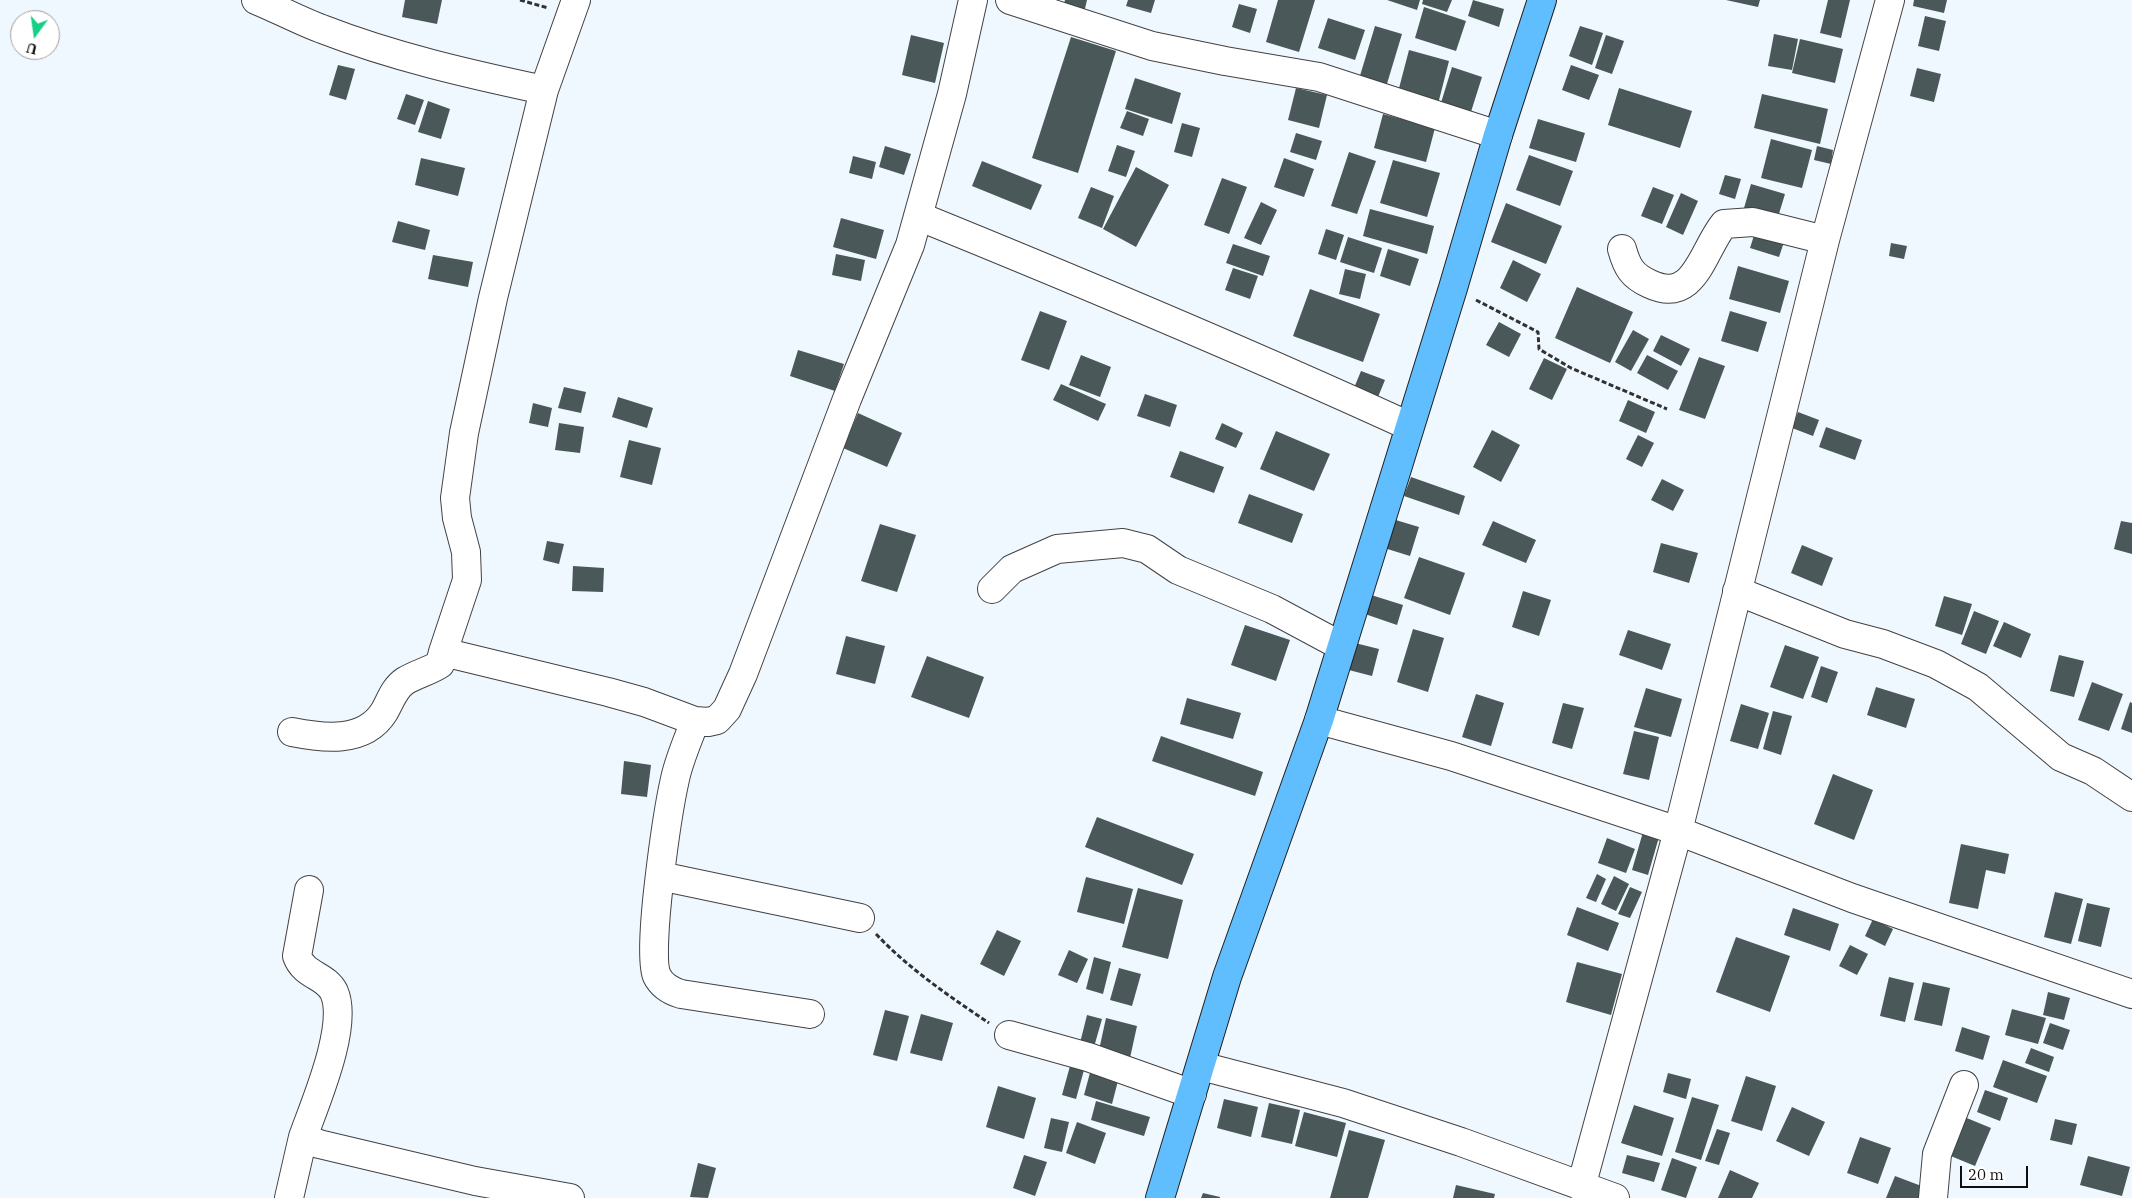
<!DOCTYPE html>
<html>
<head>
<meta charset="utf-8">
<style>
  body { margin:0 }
  #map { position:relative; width:2132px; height:1198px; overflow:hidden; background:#f0f8ff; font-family:"IBM Plex Serif",serif }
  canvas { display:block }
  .north { position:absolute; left:10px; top:10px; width:50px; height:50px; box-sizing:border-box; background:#fff; border:1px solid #9f9f9f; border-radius:50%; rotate:194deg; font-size:14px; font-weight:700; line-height:20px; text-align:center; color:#0f0f0f }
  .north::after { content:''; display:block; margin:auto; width:18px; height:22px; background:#17cf86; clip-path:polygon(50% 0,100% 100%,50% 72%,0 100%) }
  .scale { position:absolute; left:1960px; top:1166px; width:68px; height:22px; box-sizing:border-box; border:2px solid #0f0f0f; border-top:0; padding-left:6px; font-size:15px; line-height:18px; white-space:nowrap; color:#0f0f0f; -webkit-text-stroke:4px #fff; paint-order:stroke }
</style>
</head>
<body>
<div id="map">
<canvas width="2132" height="1198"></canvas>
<div class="north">U</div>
<div class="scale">20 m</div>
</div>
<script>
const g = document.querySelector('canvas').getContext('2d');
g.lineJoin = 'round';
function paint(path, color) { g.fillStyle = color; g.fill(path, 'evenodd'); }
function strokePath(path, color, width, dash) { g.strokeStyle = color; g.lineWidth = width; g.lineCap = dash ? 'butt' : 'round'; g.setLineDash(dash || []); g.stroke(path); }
paint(new Path2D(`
  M405,0H442L437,24L402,17Z
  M1065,0H1087L1084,13L1063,7Z
  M1128,0H1155L1151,13L1126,6Z
  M1278,0H1315L1299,52L1266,42Z
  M1387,0H1420L1417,10Z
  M1423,0H1452L1447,12L1422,4Z
  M1473,0L1504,9L1499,27L1468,16Z
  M1726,0H1760L1758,7Z
  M1828,0H1850L1841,38L1820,33Z
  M1914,0H1947L1944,13L1913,6Z
  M1239,4L1257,9L1250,33L1232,27Z
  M1424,7L1466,21L1456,51L1415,38Z
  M1925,16L1946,21L1939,51L1918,46Z
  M1328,18L1365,30L1355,60L1318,48Z
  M1375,26L1402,34L1386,87L1359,79Z
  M1580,26L1603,33L1592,65L1569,56Z
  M1774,34L1798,39L1792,70L1768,66Z
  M911,35L944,43L935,83L902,75Z
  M1606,35L1624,41L1612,74L1595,68Z
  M1071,37L1116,51L1078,173L1032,158Z
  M1800,39L1843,49L1835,83L1792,73Z
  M1409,50L1449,61L1438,104L1398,92Z
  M338,65L355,69L346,100L329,95Z
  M1571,65L1599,75L1589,100L1562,90Z
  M1452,67L1482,77L1470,115L1440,106Z
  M1917,68L1941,74L1934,102L1910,96Z
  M1135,78L1181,93L1172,124L1125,109Z
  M1296,88L1327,95L1319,128L1288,120Z
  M1619,88L1692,111L1680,148L1608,125Z
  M406,94L424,100L415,125L397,119Z
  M1762,94L1828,109L1820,144L1754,128Z
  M428,101L450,109L441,139L418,132Z
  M1127,111L1149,119L1143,136L1120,128Z
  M1383,114L1435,128L1426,162L1374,148Z
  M1538,119L1585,133L1576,162L1529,148Z
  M1182,123L1200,128L1192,157L1174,152Z
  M1296,133L1322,141L1316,160L1290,152Z
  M1771,139L1812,150L1802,188L1761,178Z
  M1117,145L1135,151L1126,177L1108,171Z
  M885,146L911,154L904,175L879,167Z
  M1817,146L1833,150L1831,164L1814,160Z
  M1349,152L1376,161L1357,214L1331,206Z
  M1529,155L1573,171L1560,206L1516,190Z
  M853,156L876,162L872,179L849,173Z
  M421,158L465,168L458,196L415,185Z
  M1284,158L1314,169L1304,197L1274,187Z
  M1393,160L1440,173L1427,217L1380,203Z
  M982,161L1042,185L1031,210L972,186Z
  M1136,167L1169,185L1136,247L1103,229Z
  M1725,175L1741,179L1735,199L1719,194Z
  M1222,178L1247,187L1229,234L1204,225Z
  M1751,184L1785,194L1778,217L1744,208Z
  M1091,187L1114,196L1102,228L1078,218Z
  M1653,187L1674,195L1662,224L1641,216Z
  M1681,193L1698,201L1683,235L1666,227Z
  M1261,202L1277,210L1261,245L1244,238Z
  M1506,203L1562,226L1546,264L1491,242Z
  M1370,209L1434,226L1427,254L1363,236Z
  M841,218L884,230L876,259L833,247Z
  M398,221L430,230L425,250L392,242Z
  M1757,226L1786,236L1779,257L1750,248Z
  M1326,229L1344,235L1336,260L1318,254Z
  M1348,237L1382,248L1374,273L1340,262Z
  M1891,243L1907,246L1904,259L1889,256Z
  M1233,244L1270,256L1263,276L1226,263Z
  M1388,249L1419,259L1410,286L1380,276Z
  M836,254L865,260L861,281L832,275Z
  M433,255L473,262L468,287L428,279Z
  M1513,260L1541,274L1527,302L1500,288Z
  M1738,266L1789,281L1780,313L1729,299Z
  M1233,268L1258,276L1250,299L1225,290Z
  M1345,269L1366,274L1360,299L1339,294Z
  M1577,287L1633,312L1610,363L1555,338Z
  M1310,289L1380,314L1363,362L1293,336Z
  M1040,311L1067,321L1049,370L1021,360Z
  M1730,311L1767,322L1758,352L1721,341Z
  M1499,322L1521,334L1509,357L1486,345Z
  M1633,330L1649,339L1631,371L1615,362Z
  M1661,335L1690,349L1681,366L1653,351Z
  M798,350L844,364L835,391L790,376Z
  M1081,355L1111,367L1100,397L1069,385Z
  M1647,355L1678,371L1668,390L1637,373Z
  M1699,357L1725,366L1705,419L1679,410Z
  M1544,358L1567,369L1552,400L1529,389Z
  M1361,371L1385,380L1378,397L1354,388Z
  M1061,384L1106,404L1098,421L1053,400Z
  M564,387L586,392L581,413L558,408Z
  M1145,394L1177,405L1170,427L1137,416Z
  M618,397L653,408L647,428L612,417Z
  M1628,400L1655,412L1646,433L1619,421Z
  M533,403L552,408L548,427L529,423Z
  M1798,412L1819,420L1813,436L1792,428Z
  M858,413L902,433L887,467L843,448Z
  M559,423L584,427L580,453L555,450Z
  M1222,423L1243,433L1236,448L1215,439Z
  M1826,427L1862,440L1855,460L1819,447Z
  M1492,430L1520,445L1501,482L1473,467Z
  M1276,431L1330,454L1314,491L1260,469Z
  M1638,435L1654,443L1642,467L1626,459Z
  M629,440L661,448L652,485L620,477Z
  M1180,451L1224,467L1214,493L1170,477Z
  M1411,477L1465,496L1459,515L1404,496Z
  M1662,479L1684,490L1673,511L1651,500Z
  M1249,494L1303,514L1292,543L1238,523Z
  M1389,518L1419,527L1410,556L1381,547Z
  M1493,521L1536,540L1526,563L1482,545Z
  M2121,521L2132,523V554L2114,549Z
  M880,524L916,535L897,592L861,581Z
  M547,541L564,544L559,564L543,560Z
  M1661,543L1698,553L1689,583L1653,572Z
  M1802,545L1833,558L1822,586L1791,573Z
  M1419,557L1465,573L1450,615L1404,598Z
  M573,566L604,568L603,592L572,591Z
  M1523,591L1551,600L1539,636L1512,627Z
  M1368,594L1403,605L1397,625L1362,613Z
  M1944,596L1972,604L1962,635L1935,626Z
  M1974,611L1999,621L1986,654L1961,644Z
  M2004,622L2031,634L2021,658L1993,646Z
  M1245,625L1290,640L1276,681L1231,665Z
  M1413,629L1444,638L1428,692L1397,682Z
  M1628,630L1671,644L1662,670L1619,655Z
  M846,636L885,646L875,684L836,674Z
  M1347,641L1379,649L1372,676L1341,668Z
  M1785,645L1819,657L1803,699L1770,687Z
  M2059,655L2084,661L2074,697L2050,691Z
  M927,656L984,677L969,718L911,697Z
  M1821,666L1838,672L1827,703L1811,697Z
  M2092,682L2123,694L2109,731L2078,720Z
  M1876,687L1915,699L1906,728L1867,715Z
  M1646,688L1682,699L1671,737L1634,727Z
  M1476,694L1504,703L1491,746L1462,737Z
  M1187,698L1241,713L1233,739L1180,724Z
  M2130,702L2132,703V733L2121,729Z
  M1563,703L1584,708L1572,749L1552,743Z
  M1741,704L1769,713L1758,749L1730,741Z
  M1773,711L1792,716L1781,755L1763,749Z
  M1634,731L1659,737L1649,780L1623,774Z
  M1161,736L1263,772L1255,796L1152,761Z
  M624,761L651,765L647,797L621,794Z
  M1833,774L1873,790L1854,840L1814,824Z
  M1097,817L1194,854L1182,885L1085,847Z
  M1643,832L1659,837L1648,875L1632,870Z
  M1607,838L1635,849L1626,873L1598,863Z
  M1961,844L2009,854L2005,874L1986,870L1978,909L1949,903Z
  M1597,874L1606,879L1596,902L1586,898Z
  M1614,876L1629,884L1616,911L1601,904Z
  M1086,877L1133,889L1124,924L1077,912Z
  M1630,887L1642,892L1630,918L1618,914Z
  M1138,888L1183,900L1168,959L1122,947Z
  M2055,892L2083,899L2071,944L2044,937Z
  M2087,903L2110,908L2101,947L2078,941Z
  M1577,907L1619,923L1608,951L1567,935Z
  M1793,908L1839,924L1830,951L1784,935Z
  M1873,919L1893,929L1885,946L1865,936Z
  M997,930L1021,941L1004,976L980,964Z
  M1736,937L1790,956L1770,1012L1716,992Z
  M1850,945L1868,954L1857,975L1839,966Z
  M1069,950L1088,959L1077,983L1058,975Z
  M1094,957L1111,962L1103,994L1086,989Z
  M1577,962L1622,974L1611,1015L1566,1002Z
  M1119,968L1141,974L1132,1006L1110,1000Z
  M1889,977L1914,983L1905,1022L1880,1016Z
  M1923,982L1950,988L1942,1026L1914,1020Z
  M2048,992L2070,998L2064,1020L2043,1015Z
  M2012,1009L2046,1018L2038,1044L2005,1035Z
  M885,1010L909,1016L897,1061L873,1055Z
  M921,1014L953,1023L942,1061L910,1053Z
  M1087,1015L1102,1019L1094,1047L1080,1043Z
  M1106,1018L1137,1026L1130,1058L1099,1050Z
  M2050,1023L2070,1030L2063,1050L2043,1043Z
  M1962,1027L1990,1036L1983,1060L1955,1051Z
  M2031,1048L2054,1057L2049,1072L2025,1063Z
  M2003,1060L2047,1076L2037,1103L1993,1087Z
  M1070,1066L1084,1070L1076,1099L1062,1095Z
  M1091,1069L1119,1077L1112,1104L1084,1095Z
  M1668,1073L1691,1079L1686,1099L1663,1092Z
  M1746,1076L1776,1086L1762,1131L1731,1121Z
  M998,1086L1036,1098L1024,1139L986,1127Z
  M1985,1090L2008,1098L2000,1121L1977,1112Z
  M1692,1097L1719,1105L1701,1160L1675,1152Z
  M1224,1099L1258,1107L1251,1137L1217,1128Z
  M1096,1101L1150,1117L1144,1136L1091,1120Z
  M1269,1103L1300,1110L1292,1144L1261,1137Z
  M1634,1105L1674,1118L1662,1156L1621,1143Z
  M1792,1107L1825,1122L1809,1156L1776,1141Z
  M1304,1112L1346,1123L1337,1157L1295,1146Z
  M1957,1114L1991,1128L1975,1166L1941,1152Z
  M1051,1118L1069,1122L1062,1152L1044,1148Z
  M2055,1119L2077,1124L2072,1145L2050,1140Z
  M1077,1122L1106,1133L1095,1164L1066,1153Z
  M1717,1129L1730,1133L1719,1165L1705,1161Z
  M1349,1130L1385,1140L1368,1198H1330Z
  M1860,1137L1891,1148L1878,1184L1847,1173Z
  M1024,1155L1047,1162L1035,1196L1013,1188Z
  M1627,1155L1660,1163L1654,1182L1622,1173Z
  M2088,1156L2130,1167L2122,1196L2080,1185Z
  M1672,1158L1697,1167L1686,1198L1661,1190Z
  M698,1163L716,1168L708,1198L690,1197Z
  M1730,1170L1759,1183L1752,1198H1718Z
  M1895,1176L1932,1190L1929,1198H1886Z
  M1456,1185L1495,1194L1494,1198H1453Z
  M1203,1193L1220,1197V1198H1201Z`), '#4a5859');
const minor = new Path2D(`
  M256,0C278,9 300,21 322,29C394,57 469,74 544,90
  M576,0L544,90L493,298L464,433L455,498L457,518L466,552L467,580L443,652L608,692L644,702L695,721L708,722L717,720L727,709L743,674L847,399L910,245L952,94L973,0
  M1010,0L1152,46L1225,61L1319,77L1498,135
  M918,216C1083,283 1247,352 1409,426
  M1622,249C1627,267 1632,276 1650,284C1695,305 1702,251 1724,224L1753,222L1825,240
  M992,589L1012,569L1057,549L1123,543L1147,549L1178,570L1272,609L1341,646
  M1737,591L1845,634L1883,644L1936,664L1978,687L2061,757L2093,771L2132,797
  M1319,720L1451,756L1678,831L1852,898L2132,994
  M695,721C688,740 679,760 675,779C668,810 646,953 657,976C662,986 671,991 681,994L810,1014
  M292,732C322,738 364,744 384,712C390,702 394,688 405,681C416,674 430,671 440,664L443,652
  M660,876L860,918
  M1009,1035L1088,1057L1192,1094
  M1201,1066L1343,1103L1461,1142L1615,1198
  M303,1137C315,1103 349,1026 334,992C326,975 304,976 297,956L309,890
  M1581,1187L1678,831L1825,240L1890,0
  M289,1198L303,1137L319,1144L475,1181L570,1198
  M1933,1198L1937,1154L1964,1085`);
const major = new Path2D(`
  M1160,1198L1227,977L1319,720L1453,288L1498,135L1542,0`);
strokePath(minor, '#424242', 30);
strokePath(major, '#202020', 30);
strokePath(new Path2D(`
  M520,0L548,8
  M1476,300L1538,332L1539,349L1571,368L1667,409
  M876,934C909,969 949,996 989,1023`), '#313131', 3, [5, 2.5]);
strokePath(minor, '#fff', 28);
strokePath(major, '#60beff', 28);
</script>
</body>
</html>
